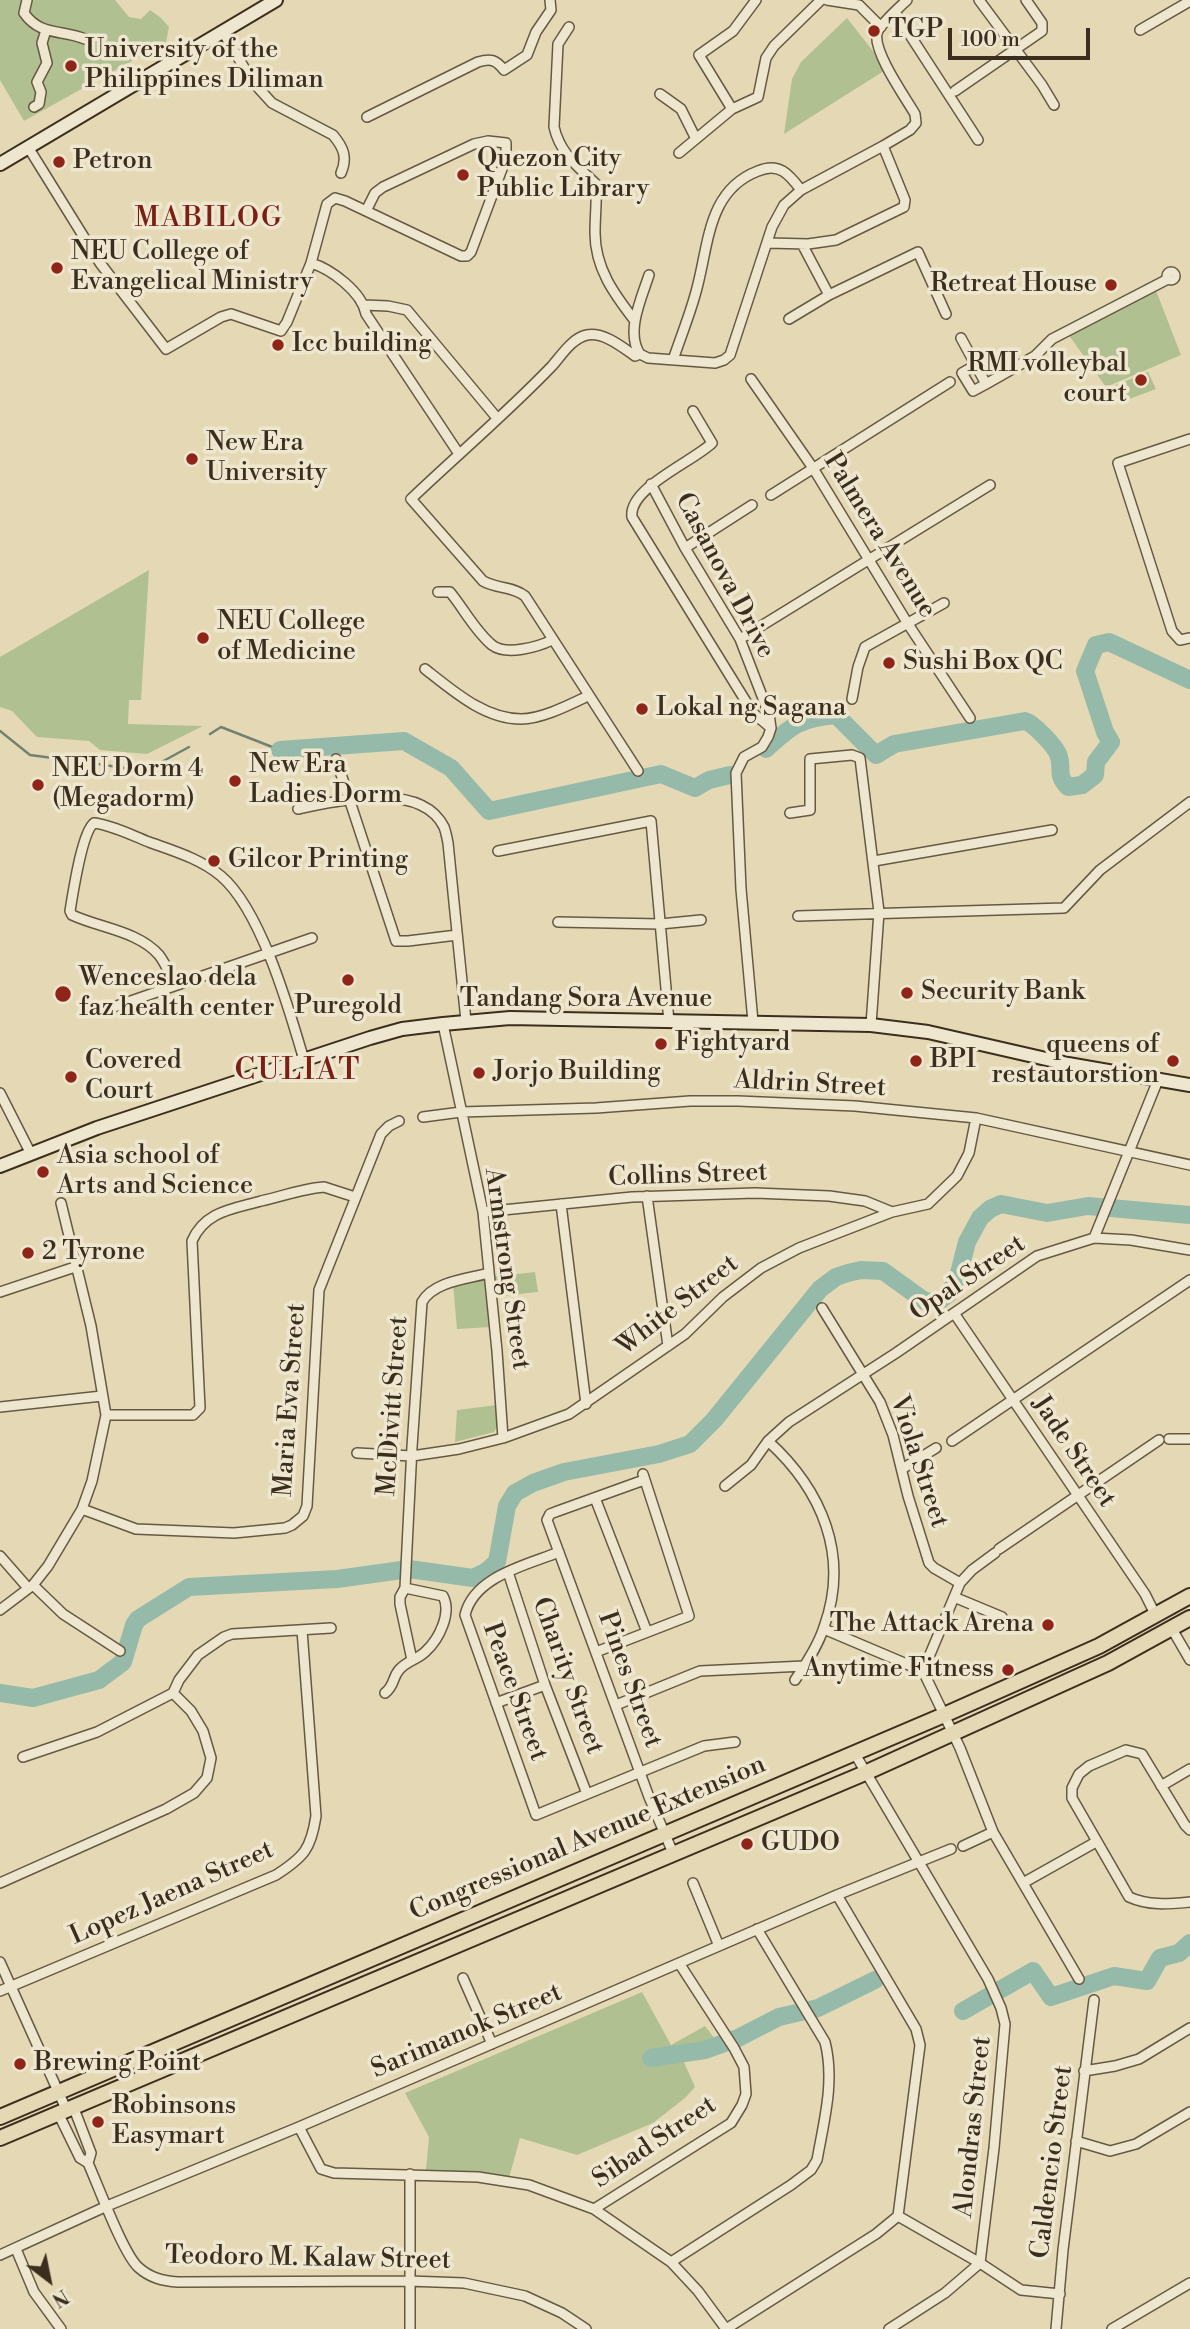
<!DOCTYPE html>
<html>
<head>
<meta charset="utf-8">
<style>
  body { margin:0 }
  #map { position:relative; width:1190px; height:2329px; overflow:hidden; background:#e5d9b5; font-family:"Libre Bodoni",serif }
  canvas { display:block }
  .north { position:absolute; left:14px; top:2245px; width:70px; height:70px; -webkit-text-stroke:5px #eee6cf; paint-order:stroke; rotate:148deg; font-size:19px; font-weight:700; line-height:28px; text-align:center; color:#3c2e1e }
  .north::after { content:''; display:block; margin:auto; width:24px; height:32px; background:#3c2e1e; clip-path:polygon(50% 0,100% 100%,50% 72%,0 100%) }
  .scale { position:absolute; left:948px; top:28px; width:142px; height:32px; box-sizing:border-box; border:4px solid #3c2e1e; border-top:0; padding-left:9px; font-size:21px; line-height:24px; white-space:nowrap; color:#3c2e1e; -webkit-text-stroke:5px #eee6cf; paint-order:stroke }
</style>
</head>
<body>
<div id="map">
<canvas width="1190" height="2329"></canvas>
<div class="north">N</div>
<div class="scale">100 m</div>
</div>
<script>
const g = document.querySelector('canvas').getContext('2d');
g.lineJoin = 'round';
function paint(path, color) { g.fillStyle = color; g.fill(path, 'evenodd'); }
function strokePath(path, color, width, dash) { g.strokeStyle = color; g.lineWidth = width; g.lineCap = dash ? 'butt' : 'round'; g.setLineDash(dash || []); g.stroke(path); }
function label(font, color, halo, rows, align = 'center') {
  g.font = font + ' "Libre Bodoni",serif'; g.lineWidth = 7; g.setLineDash([]); g.textBaseline = 'middle'; g.strokeStyle = halo; g.fillStyle = color; for (const [text, x, y, turn = 0] of rows) {
    g.save(); g.translate(x, y); g.rotate((+turn || 0) * Math.PI / 180); g.textAlign = isNaN(turn) ? turn : align; if (halo) g.strokeText(text, 0, 0); g.fillText(text, 0, 0); g.restore();
  }
}
paint(new Path2D(`
  M0,0H115L129,17L141,19L150,10L161,18L169,27L166,42L24,121L0,80Z
  M847,18L887,69L784,134L792,79L801,62Z
  M1155,288L1181,355L1106,387L1068,334Z
  M1148,372L1156,389L1121,402L1111,387Z
  M149,570L141,700H129L128,724L203,726L147,754L100,750L89,741L37,737L12,711L0,707V657Z
  M535,1272L538,1292L493,1297L491,1277Z
  M487,1276L491,1327L457,1329L453,1284Z
  M497,1405L498,1426L494,1432L455,1442L457,1410Z
  M642,1992L671,2045L705,2026L722,2048L683,2060L695,2087L685,2098L653,2123L577,2155L520,2138L509,2178L426,2170L429,2137L405,2093Z`), '#b0c091');
strokePath(new Path2D(`
  M0,731L30,755L91,763
  M210,734L221,727L280,750
  M98,764L143,771
  M156,765L189,747`), '#728272', 2.5);
strokePath(new Path2D(`
  M766,749C792,725 801,718 836,715L876,755L894,744L1025,721C1034,724 1054,745 1058,754C1064,768 1055,774 1068,787L1082,785L1095,775L1096,762L1111,742L1105,732L1085,671L1096,645L1109,642L1190,680
  M280,750L404,741L451,768L489,811L661,774L695,788L709,780L730,775
  M0,1693L33,1698L99,1680L123,1662L134,1625L138,1619L189,1587L337,1579L409,1569L473,1578L487,1571L497,1562L507,1506L515,1493L533,1483L564,1472L659,1454L690,1444L714,1420L820,1289L836,1277L848,1273L861,1270L883,1271L926,1302L939,1301L950,1293L959,1273L967,1242L980,1218L990,1209L1001,1204L1047,1213L1088,1206L1190,1215
  M963,2011L1033,1971L1051,1997L1114,1976L1147,1981L1160,1958L1179,1953L1190,1943
  M651,2058L705,2050L738,2038L779,2017L818,2008L875,1980`), '#96baaa', 18);
const minor = new Path2D(`
  M27,0L24,13C41,37 62,29 85,39
  M827,0L859,5L881,27
  M979,0L1042,85L1054,105
  M895,12L978,140
  M569,27L558,44L554,127C560,153 577,166 596,184C597,200 595,216 595,233C595,268 614,294 635,321
  M1140,30L1190,1
  M223,32L252,81L272,103L333,135C343,147 348,157 341,173
  M955,91L1042,31V23L1026,0
  M660,94L681,109L696,139
  M34,107L39,104L41,92L37,82L47,63L42,43L46,30
  M732,109L699,55L733,31L756,0
  M367,117L478,62C491,58 496,60 504,70L527,55L536,32L551,10L550,0
  M28,147L100,263L166,349L221,317L231,314L281,331L287,322L311,263L327,204L335,198L345,201L461,256H467L471,252L502,169L506,158V143L488,141L474,144L383,187L375,193L366,211
  M679,153L732,109L758,97L766,58L774,46L821,0
  M768,243L808,244L836,240L904,207L905,200L883,146
  M802,244L829,295L918,252L946,314
  M311,263C331,269 362,292 366,314L459,454
  M1167 276a4 4 0 1 1 8 0a4 4 0 1 1-8 0Z
  M364,305L388,306L407,310L497,418
  M789,319L829,295
  M961,338L986,384L1035,356L1052,339L1168,279
  M640,354C625,332 642,297 649,275
  M673,360C681,336 691,312 697,288C709,243 708,190 758,171C779,162 789,174 801,190
  M976,365L962,373L973,391L986,384
  M751,379L813,468L908,624L970,718
  M693,411L712,443C694,461 628,488 632,517L753,713L771,728
  M1190,439L1118,463L1172,631L1180,640L1190,638
  M651,484L685,548L740,639L769,714L771,728L768,737L762,747L744,757L736,773L741,889L753,1022
  M771,495L950,382
  M685,548L752,505
  M438,592H450C464,609 475,631 492,645C506,656 538,647 552,640
  M740,639L990,485
  M425,669C452,690 484,719 521,719C542,719 569,705 588,696
  M852,699L858,667L865,647L944,603
  M336,759L396,941H408L457,935
  M638,771L525,596C512,586 497,589 483,581L411,499C457,455 507,413 552,366C561,356 572,338 587,335C604,332 622,347 635,356L640,354L648,358L715,363L724,360L730,355L772,227L784,205L801,190L883,146L910,130L916,123L915,114C905,97 873,52 877,33C880,24 900,7 907,0
  M298,809C337,801 421,780 444,827C446,832 447,838 448,843L466,1021
  M790,813L810,810V759L852,755L860,758L879,912L871,1025
  M498,851L651,821L669,1022
  M874,861L1052,830
  M798,916L1064,908L1100,870L1190,802
  M558,922L660,924L701,920
  M175,985C170,975 166,964 159,955C138,931 100,928 72,915L70,911C73,893 82,832 94,823C112,825 131,835 149,842C174,851 201,859 221,876C261,910 289,1009 304,1060
  M108,1009L312,938
  M443,1024L483,1212L497,1351L503,1438
  M0,1093L31,1154
  M423,1117L461,1112L596,1108L690,1101H738L855,1106L976,1118L1190,1165
  M647,1196L668,1346
  M561,1204L586,1404
  M483,1212L632,1197L755,1193L829,1196L865,1201L892,1212
  M1094,1238L1158,1080
  M0,1292L78,1266
  M822,1308L880,1402L893,1435L908,1496L929,1563L934,1568L960,1583
  M954,1313L1145,1594L1156,1616
  M0,1407L102,1396
  M106,1415H193L200,1408L192,1241C205,1211 233,1209 261,1201C279,1197 296,1191 315,1188L324,1187L355,1197
  M1169,1439H1190
  M768,1441C822,1490 850,1556 824,1627C818,1646 806,1664 795,1680
  M952,1441L1190,1280
  M357,1453L412,1456L459,1449L503,1438L569,1414L685,1334L723,1297L761,1268L799,1248L892,1212L928,1204L957,1176L969,1153L976,1118
  M902,1469L936,1448
  M644,1480L558,1511L550,1514L547,1520L649,1797L673,1853
  M725,1486L751,1465L768,1441L789,1422L896,1353L1037,1256L1094,1238L1131,1240L1190,1250
  M595,1498L647,1632
  M82,1509L136,1529L234,1533L285,1528L292,1525L303,1516L307,1506L319,1290L381,1134L389,1126L399,1121
  M999,1549L1159,1440
  M559,1552C527,1565 474,1576 465,1615L536,1815L704,1746L735,1742
  M0,1556L28,1588
  M508,1572L545,1685L587,1794
  M33,1585L63,1614L120,1651
  M405,1588L412,1447L422,1302C434,1281 468,1279 489,1273
  M954,1597L1002,1617
  M0,1610L33,1585L48,1566L82,1509L92,1481L106,1415L91,1326L61,1203
  M824,1629L923,1671L960,1748L993,1832L1079,1979
  M1172,1629L1190,1660
  M596,1652L689,1616L643,1474
  M923,1671L960,1583L972,1570L995,1553
  M385,1693C395,1685 392,1678 399,1670C406,1661 419,1659 426,1651C439,1639 452,1613 443,1596L405,1588L400,1597V1604L412,1660
  M496,1703L545,1685
  M616,1705L700,1671L804,1666
  M855,1754L988,1979L1001,2008L1005,2024L994,2148L980,2263L945,2293L889,2329
  M23,1757L97,1732L173,1693L179,1680L198,1655L224,1637L232,1634L331,1628
  M1161,1786L1190,1769
  M1190,1830L1185,1825L1142,1754L1126,1750L1089,1766L1079,1774L1072,1788V1798L1129,1897C1149,1906 1168,1904 1190,1902
  M963,1846L993,1832
  M0,1883L166,1809L194,1793L207,1778L211,1758L203,1731L191,1711L173,1693
  M693,1883L719,1946
  M1023,1883L1096,1842
  M0,1962L66,2109
  M463,1978L492,2044
  M0,1991L276,1875C304,1857 311,1849 316,1816L302,1630
  M1084,2071L1115,2066L1139,2059L1190,2028
  M73,2106L91,2153L88,2163
  M58,2113L80,2158L88,2163C98,2185 123,2253 138,2267C150,2278 163,2281 178,2282L409,2281L464,2283L525,2296L562,2313L586,2329
  M299,2127L321,2169L334,2173L478,2177L529,2185L594,2209L671,2262L698,2291L726,2329
  M1076,2141L1110,2151L1136,2144L1190,2112
  M594,2209L731,2123L742,2105L746,2094L744,2067L734,2048L679,1963
  M898,2216L980,2263L1021,2290L1060,2294
  M16,2249L34,2292L61,2329
  M0,2255L107,2206L299,2127L837,1895L951,1849
  M671,2262L791,2185L811,2170L817,2160C824,2121 835,2081 825,2042L757,1929
  M410,2329V2174
  M726,2329L876,2234L898,2216L920,2045L916,2029L837,1895
  M1056,2329L1063,2250L1094,2000
  M1112,2329L1190,2283`);
const secondary = new Path2D(`
  M0,164L276,0
  M0,1166L97,1128L370,1038L402,1029L443,1024L510,1018L871,1025L928,1032L1068,1064L1190,1085`);
const primary = new Path2D(`
  M0,2117L944,1715L1099,1646L1190,1596
  M0,2138L865,1773L1108,1663L1190,1618`);
strokePath(minor, '#665944', 12);
strokePath(secondary, '#3c2e1e', 16);
strokePath(primary, '#3c2e1e', 18);
strokePath(minor, '#eee6cf', 9);
strokePath(secondary, '#eee6cf', 12);
strokePath(primary, '#e5d9b5', 14);
for (const [x, y, r, color] of [
  [874,31,7,"#8f2418"],
  [71,66,7,"#8f2418"],
  [59,162,7,"#8f2418"],
  [463,175,7,"#8f2418"],
  [57,268,7,"#8f2418"],
  [1111,285,7,"#8f2418"],
  [278,345,7,"#8f2418"],
  [1141,380,7,"#8f2418"],
  [192,459,7,"#8f2418"],
  [203,638,7,"#8f2418"],
  [889,663,7,"#8f2418"],
  [642,709,7,"#8f2418"],
  [235,781,7,"#8f2418"],
  [38,785,7,"#8f2418"],
  [214,861,7,"#8f2418"],
  [348,980,7,"#8f2418"],
  [907,993,7,"#8f2418"],
  [63,994,9,"#8f2418"],
  [661,1044,7,"#8f2418"],
  [916,1061,7,"#8f2418"],
  [1173,1061,7,"#8f2418"],
  [479,1073,7,"#8f2418"],
  [71,1077,7,"#8f2418"],
  [43,1172,7,"#8f2418"],
  [28,1253,7,"#8f2418"],
  [1048,1625,7,"#8f2418"],
  [1008,1670,7,"#8f2418"],
  [747,1844,7,"#8f2418"],
  [20,2064,7,"#8f2418"],
  [98,2122,7,"#8f2418"]
]) { const dot = new Path2D(); dot.arc(x, y, r, 0, 2 * Math.PI); g.fillStyle = color; g.fill(dot); strokePath(dot, '#eee6cf', 2.5); }
label('26px', '#3c2e1e', '#eee6cf', [
  ["TGP",888,31],
  ["University of the",85,51],
  ["Philippines Diliman",85,81],
  ["Quezon City",477,160],
  ["Public Library",477,190],
  ["Petron",73,162],
  ["NEU College of",71,253],
  ["Evangelical Ministry",71,283],
  ["Retreat House",1097,285,"right"],
  ["Icc building",292,345],
  ["RMI volleybal",1127,365,"right"],
  ["court",1127,395,"right"],
  ["New Era",206,444],
  ["University",206,474],
  ["NEU College",217,623],
  ["of Medicine",217,653],
  ["Sushi Box QC",903,663],
  ["Lokal ng Sagana",656,709],
  ["New Era",249,766],
  ["Ladies Dorm",249,796],
  ["NEU Dorm 4",52,770],
  ["(Megadorm)",52,800],
  ["Gilcor Printing",228,861],
  ["Wenceslao dela",79,979],
  ["faz health center",79,1009],
  ["Security Bank",921,993],
  ["Puregold",348,1007,"center"],
  ["Fightyard",675,1044],
  ["queens of",1159,1046,"right"],
  ["restautorstion",1159,1076,"right"],
  ["BPI",930,1061],
  ["Covered",85,1062],
  ["Court",85,1092],
  ["Jorjo Building",493,1073],
  ["Asia school of",57,1157],
  ["Arts and Science",57,1187],
  ["2 Tyrone",42,1253],
  ["The Attack Arena",1034,1625,"right"],
  ["Anytime Fitness",994,1670,"right"],
  ["GUDO",761,1844],
  ["Brewing Point",34,2064],
  ["Robinsons",112,2107],
  ["Easymart",112,2137]
], 'left');
label('26px', '#3c2e1e', '#eee6cf', [
  ["Palmera Avenue",879,536,58],
  ["Casanova Drive",724,576,62],
  ["Tandang Sora Avenue",586,1000],
  ["Aldrin Street",810,1085,3],
  ["Collins Street",688,1176,-2],
  ["Armstrong Street",506,1269,82],
  ["Opal Street",968,1279,-34],
  ["White Street",678,1306,-38],
  ["Maria Eva Street",291,1400,-86],
  ["McDivitt Street",394,1406,-86],
  ["Jade Street",1073,1452,56],
  ["Viola Street",918,1462,72],
  ["Charity Street",567,1676,70],
  ["Pines Street",629,1680,70],
  ["Peace Street",514,1692,70],
  ["Congressional Avenue Extension",588,1839,-23],
  ["Lopez Jaena Street",172,1894,-24],
  ["Sarimanok Street",467,2032,-23],
  ["Alondras Street",974,2127,-84],
  ["Sibad Street",655,2143,-34],
  ["Caldencio Street",1053,2162,-83],
  ["Teodoro M. Kalaw Street",308,2259,1]
]);
g.letterSpacing = '2px';
label('28px', '#7a1f14', '#eee6cf', [
  ["MABILOG",209,219]
]);
g.letterSpacing = '0px';
g.letterSpacing = '2px';
label('30px', '#7a1f14', '#eee6cf', [
  ["CULIAT",298,1072]
]);
g.letterSpacing = '0px';
</script>
</body>
</html>
